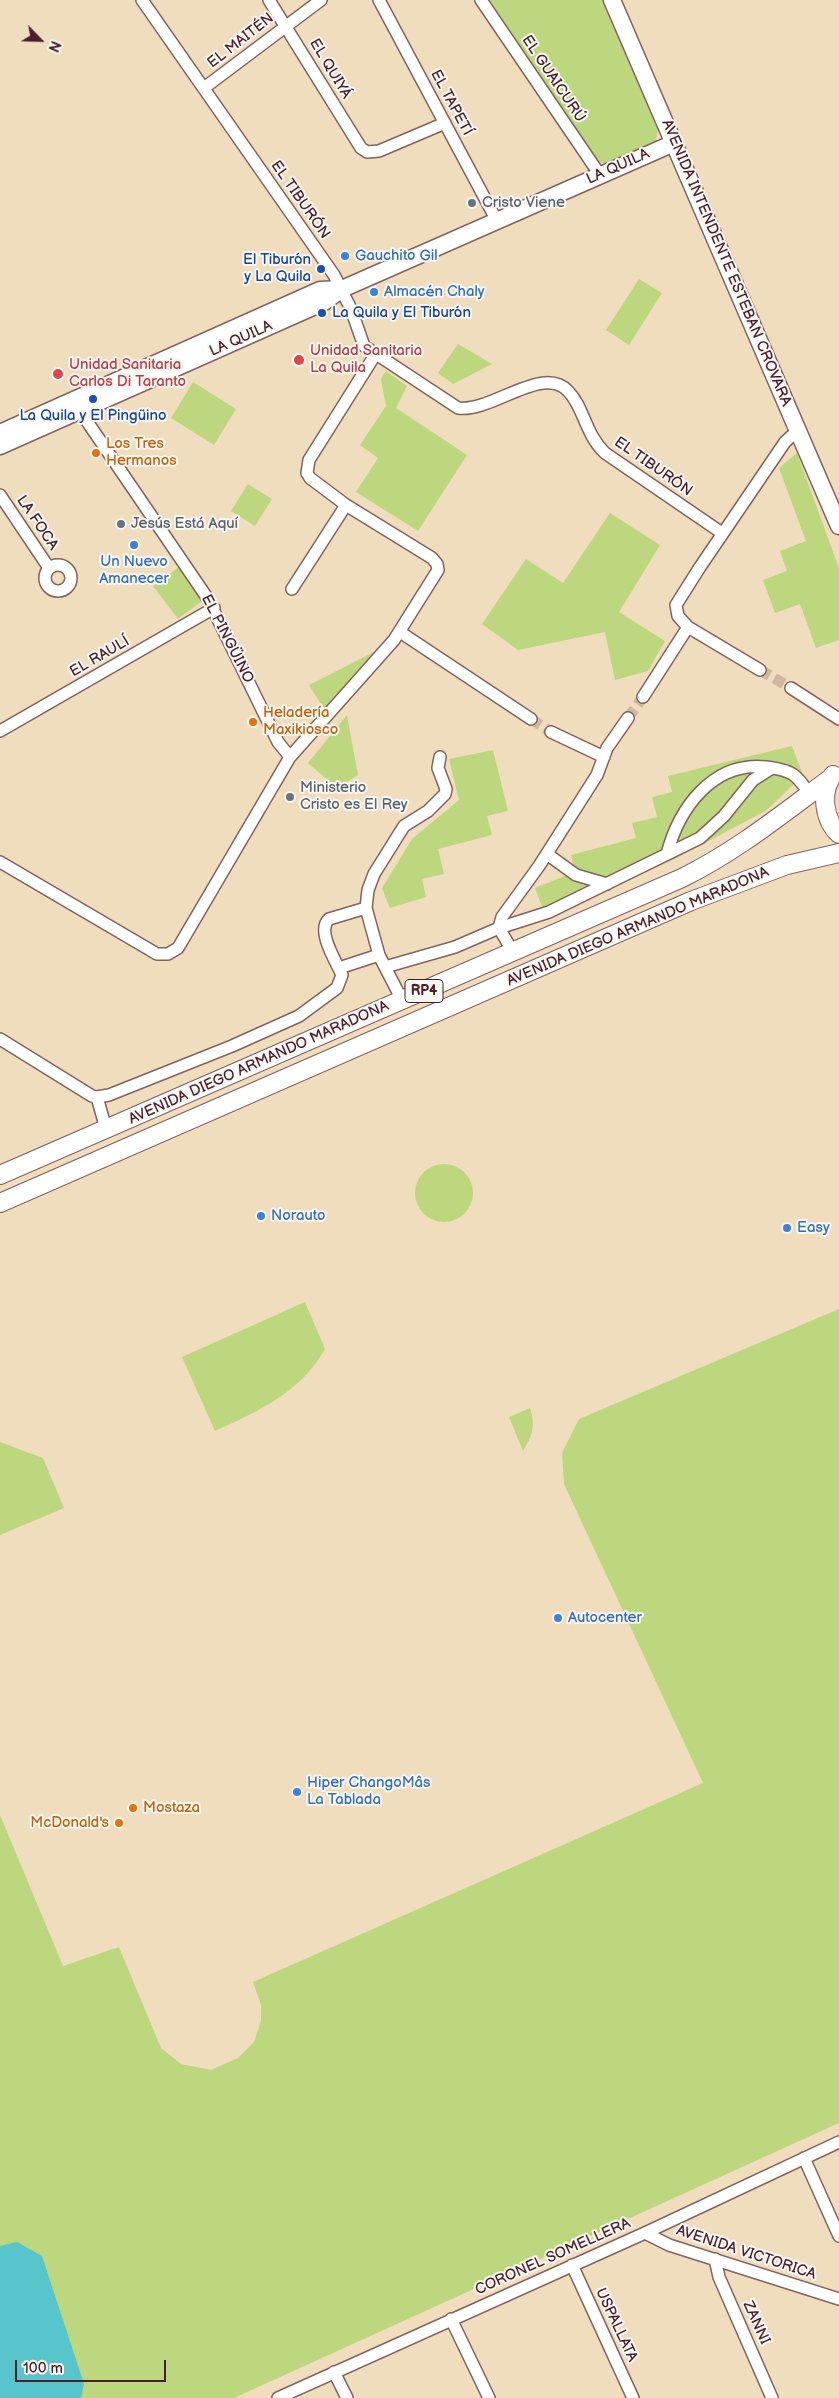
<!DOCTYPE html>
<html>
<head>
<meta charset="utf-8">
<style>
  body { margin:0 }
  #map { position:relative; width:839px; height:2398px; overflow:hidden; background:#f0ddbd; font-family:"Balsamiq Sans",sans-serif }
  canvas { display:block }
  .north { position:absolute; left:15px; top:15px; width:50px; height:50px; -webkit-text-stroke:4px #f6f6f2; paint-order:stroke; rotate:114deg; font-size:14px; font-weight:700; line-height:20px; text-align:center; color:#4a1f2b }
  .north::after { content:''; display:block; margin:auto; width:18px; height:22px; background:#4a1f2b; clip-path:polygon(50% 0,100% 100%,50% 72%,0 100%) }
  .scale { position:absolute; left:15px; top:2360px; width:151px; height:22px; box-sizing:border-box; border:2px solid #4a1f2b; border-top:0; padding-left:6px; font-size:15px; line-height:18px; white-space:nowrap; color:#4a1f2b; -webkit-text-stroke:4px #f6f6f2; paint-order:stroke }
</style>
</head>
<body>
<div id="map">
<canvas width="839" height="2398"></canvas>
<div class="north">N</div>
<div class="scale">100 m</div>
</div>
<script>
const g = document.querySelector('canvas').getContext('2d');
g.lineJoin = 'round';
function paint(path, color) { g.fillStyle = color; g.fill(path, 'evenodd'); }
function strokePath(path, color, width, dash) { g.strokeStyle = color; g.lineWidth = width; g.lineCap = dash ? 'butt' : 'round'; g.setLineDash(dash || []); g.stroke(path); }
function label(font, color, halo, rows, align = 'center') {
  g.font = font + ' "Balsamiq Sans",sans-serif'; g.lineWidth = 4; g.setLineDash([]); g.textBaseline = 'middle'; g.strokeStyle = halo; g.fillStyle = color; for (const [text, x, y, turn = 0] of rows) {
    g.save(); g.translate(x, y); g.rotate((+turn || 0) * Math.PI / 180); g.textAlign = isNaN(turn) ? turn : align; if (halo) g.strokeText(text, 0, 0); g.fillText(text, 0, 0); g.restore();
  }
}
paint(new Path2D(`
  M488,0H605L658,130L655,144L608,164L596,161Z
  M639,279L662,293L629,345L606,330Z
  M458,344L492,364L453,384L438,373Z
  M386,371L407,386L396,408L467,455L418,531L356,492L378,458L360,445L386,406L381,379Z
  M193,382L236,409L214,445L171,418Z
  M797,453L839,568V640L816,648L800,604L775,613L763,580L787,571L780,551L806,541L779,468Z
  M248,484L272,499L255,526L231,511Z
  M610,513L660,545L619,612L665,641L648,671L615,680L605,632L518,650L482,624L526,559L563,583Z
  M183,564L206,598L178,619L153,586Z
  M376,651L324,709L309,685Z
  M347,715L358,775L337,788L308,763Z
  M792,746L803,775L767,810L675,859L546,917L535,888L575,872L571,855L636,838L632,823L657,817L652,797L672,792L668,776Z
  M493,750L508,811L487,816L492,835L438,849L444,874L422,879L426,897L390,908L382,888L412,839L459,800L449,759Z
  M415 1193a29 29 0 1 1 58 0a29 29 0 1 1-58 0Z
  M305,1302L325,1349C301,1392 259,1411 215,1431L182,1357Z
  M839,1309V2123L234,2398H0V1815L63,1966L119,1947L161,2048L181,2064L211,2070L238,2058L254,2042L261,2021V2005L253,1982L703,1783L564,1484L562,1453L579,1419Z
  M530,1408C536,1425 532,1437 523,1451L509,1417Z
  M0,1442L43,1458L64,1508L0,1535Z`), '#bcd77d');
paint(new Path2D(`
  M17,2242L42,2256L84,2384L81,2398H0V2246Z`), '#58c5cc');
strokePath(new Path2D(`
  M760,670L791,688
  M628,718L643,697
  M531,719L551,732`), '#cfb7a0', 11, [11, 5.5]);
const street = new Path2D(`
  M142,0L334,275L351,309L364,346L458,408C491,413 542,364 568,391C584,407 585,434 605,453L722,533
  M269,0L361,148L367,152L379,151L445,123
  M379,0L497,221
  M481,0L600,175
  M204,88L321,0
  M80,411L208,599L278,742L290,757
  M0,495L49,568
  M45 578a13 13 0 1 1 26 0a13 13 0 1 1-26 0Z
  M292,589L346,505
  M400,632L531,719
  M760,670L688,627L678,616L676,605L700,567L785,442L798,430
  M791,688L839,719
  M643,697L688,627
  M0,731L214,608
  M551,732L604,757
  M547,854L576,875L607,884
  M667,854C679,808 713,761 766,767C775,768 788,770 795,776C801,781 805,788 810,794
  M0,862L157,954H168L178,948L290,757L394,640L438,570L437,564L432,558L346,505L310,478L307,473L309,460L375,355
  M366,908L368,890L374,874L404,826L428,811L445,794L446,789L438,768L440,757
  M513,952L499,928L502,917L539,866L597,775L607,748L628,718
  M385,967L402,1000
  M339,968L379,955
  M0,1039L92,1096L97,1097L109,1095L232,1046L299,1016L337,988L342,975C336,961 316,931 329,919L366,908L379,955L385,967L455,947L499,928L549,912L700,838L724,816L753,780L772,768
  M97,1097L106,1129
  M804,2158L839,2236
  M645,2233L669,2245L839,2299
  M715,2259L719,2277L772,2398
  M572,2265L633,2398
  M451,2319L489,2398
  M334,2372L347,2398
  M278,2398L645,2233L839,2142`);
const secondary = new Path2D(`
  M612,0L839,526
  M0,433L320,290L342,289
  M0,446L324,302L342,289L674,143`);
const primary = new Path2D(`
  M833,775C820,792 824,820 839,834
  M0,1175L682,878C737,851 782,814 831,778
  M0,1203L691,901L787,865L839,853`);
strokePath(street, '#84625e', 14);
strokePath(secondary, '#84625e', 19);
strokePath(primary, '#84625e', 20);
strokePath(street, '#fff', 11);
strokePath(secondary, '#fff', 16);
strokePath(primary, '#fff', 18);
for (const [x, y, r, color] of [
  [472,203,5,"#6b7280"],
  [345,256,5,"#3f7fe0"],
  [321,269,5,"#1a4fb4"],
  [374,292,5,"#3f7fe0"],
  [322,313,5,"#1a4fb4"],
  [299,360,6,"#e0444e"],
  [58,374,6,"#e0444e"],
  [93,399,5,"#1a4fb4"],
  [96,453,5,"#e8710a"],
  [121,524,5,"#6b7280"],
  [134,545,5,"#3f7fe0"],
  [253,722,5,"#e8710a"],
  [290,797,5,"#6b7280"],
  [261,1216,5,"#3f7fe0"],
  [787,1228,5,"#3f7fe0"],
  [558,1618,5,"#3f7fe0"],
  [297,1792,5,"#3f7fe0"],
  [133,1808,5,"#e8710a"],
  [119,1823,5,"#e8710a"]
]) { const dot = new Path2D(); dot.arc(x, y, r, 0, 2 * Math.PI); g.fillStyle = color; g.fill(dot); strokePath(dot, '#f6f6f2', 2); }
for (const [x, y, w] of [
  [424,991,38]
]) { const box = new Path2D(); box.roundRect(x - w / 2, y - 11.5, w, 23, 4); g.fillStyle = '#f6f6f2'; g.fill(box); strokePath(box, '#4a1f2b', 1); }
label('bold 14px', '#4a1f2b', null, [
  ["RP4",424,991]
]);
label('15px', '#4a1f2b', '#f6f6f2', [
  ["EL MAITÉN",241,41,-38],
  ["EL QUIYÁ",330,69,59],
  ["EL GUAICURÚ",553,79,56],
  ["EL TAPETÍ",451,103,62],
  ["LA QUILA",618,167,-24],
  ["EL TIBURÓN",300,200,55],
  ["AVENIDA INTENDENTE ESTEBAN CROVARA",726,263,67],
  ["LA QUILA",241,339,-24],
  ["EL TIBURÓN",653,467,35],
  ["LA FOCA",37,523,56],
  ["EL PINGÜINO",227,639,63],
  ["EL RAULÍ",100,657,-30],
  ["AVENIDA DIEGO ARMANDO MARADONA",638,927,-23],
  ["AVENIDA DIEGO ARMANDO MARADONA",259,1063,-24],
  ["AVENIDA VICTORICA",746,2253,18],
  ["CORONEL SOMELLERA",553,2257,-24],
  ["ZANNI",756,2323,66],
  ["USPALLATA",616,2325,65]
]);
label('15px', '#5b616d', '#f6f6f2', [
  ["Cristo Viene",482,203],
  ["Jesús Está Aquí",131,524],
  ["Ministerio",300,788],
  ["Cristo es El Rey",300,805]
], 'left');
label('15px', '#366cbe', '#f6f6f2', [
  ["Gauchito Gil",355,256],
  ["Almacén Chaly",384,292],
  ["Un Nuevo",134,562,"center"],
  ["Amanecer",134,579,"center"],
  ["Norauto",271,1216],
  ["Easy",797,1228],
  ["Autocenter",568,1618],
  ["Hiper ChangoMâs",307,1783],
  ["La Tablada",307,1800]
], 'left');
label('15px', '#164399', '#f6f6f2', [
  ["El Tiburón",311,260],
  ["y La Quila",311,277],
  ["La Quila y El Tiburón",332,313,"left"],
  ["La Quila y El Pingüino",93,416,"center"]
], 'right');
label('15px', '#be3a42', '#f6f6f2', [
  ["Unidad Sanitaria",310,351],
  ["La Quila",310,368],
  ["Unidad Sanitaria",69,365],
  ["Carlos Di Taranto",69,382]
], 'left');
label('15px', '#c56008', '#f6f6f2', [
  ["Los Tres",106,444],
  ["Hermanos",106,461],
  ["Heladería",263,713],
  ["Maxikiosco",263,730],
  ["Mostaza",143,1808],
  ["McDonald's",109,1823,"right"]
], 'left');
</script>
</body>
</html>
